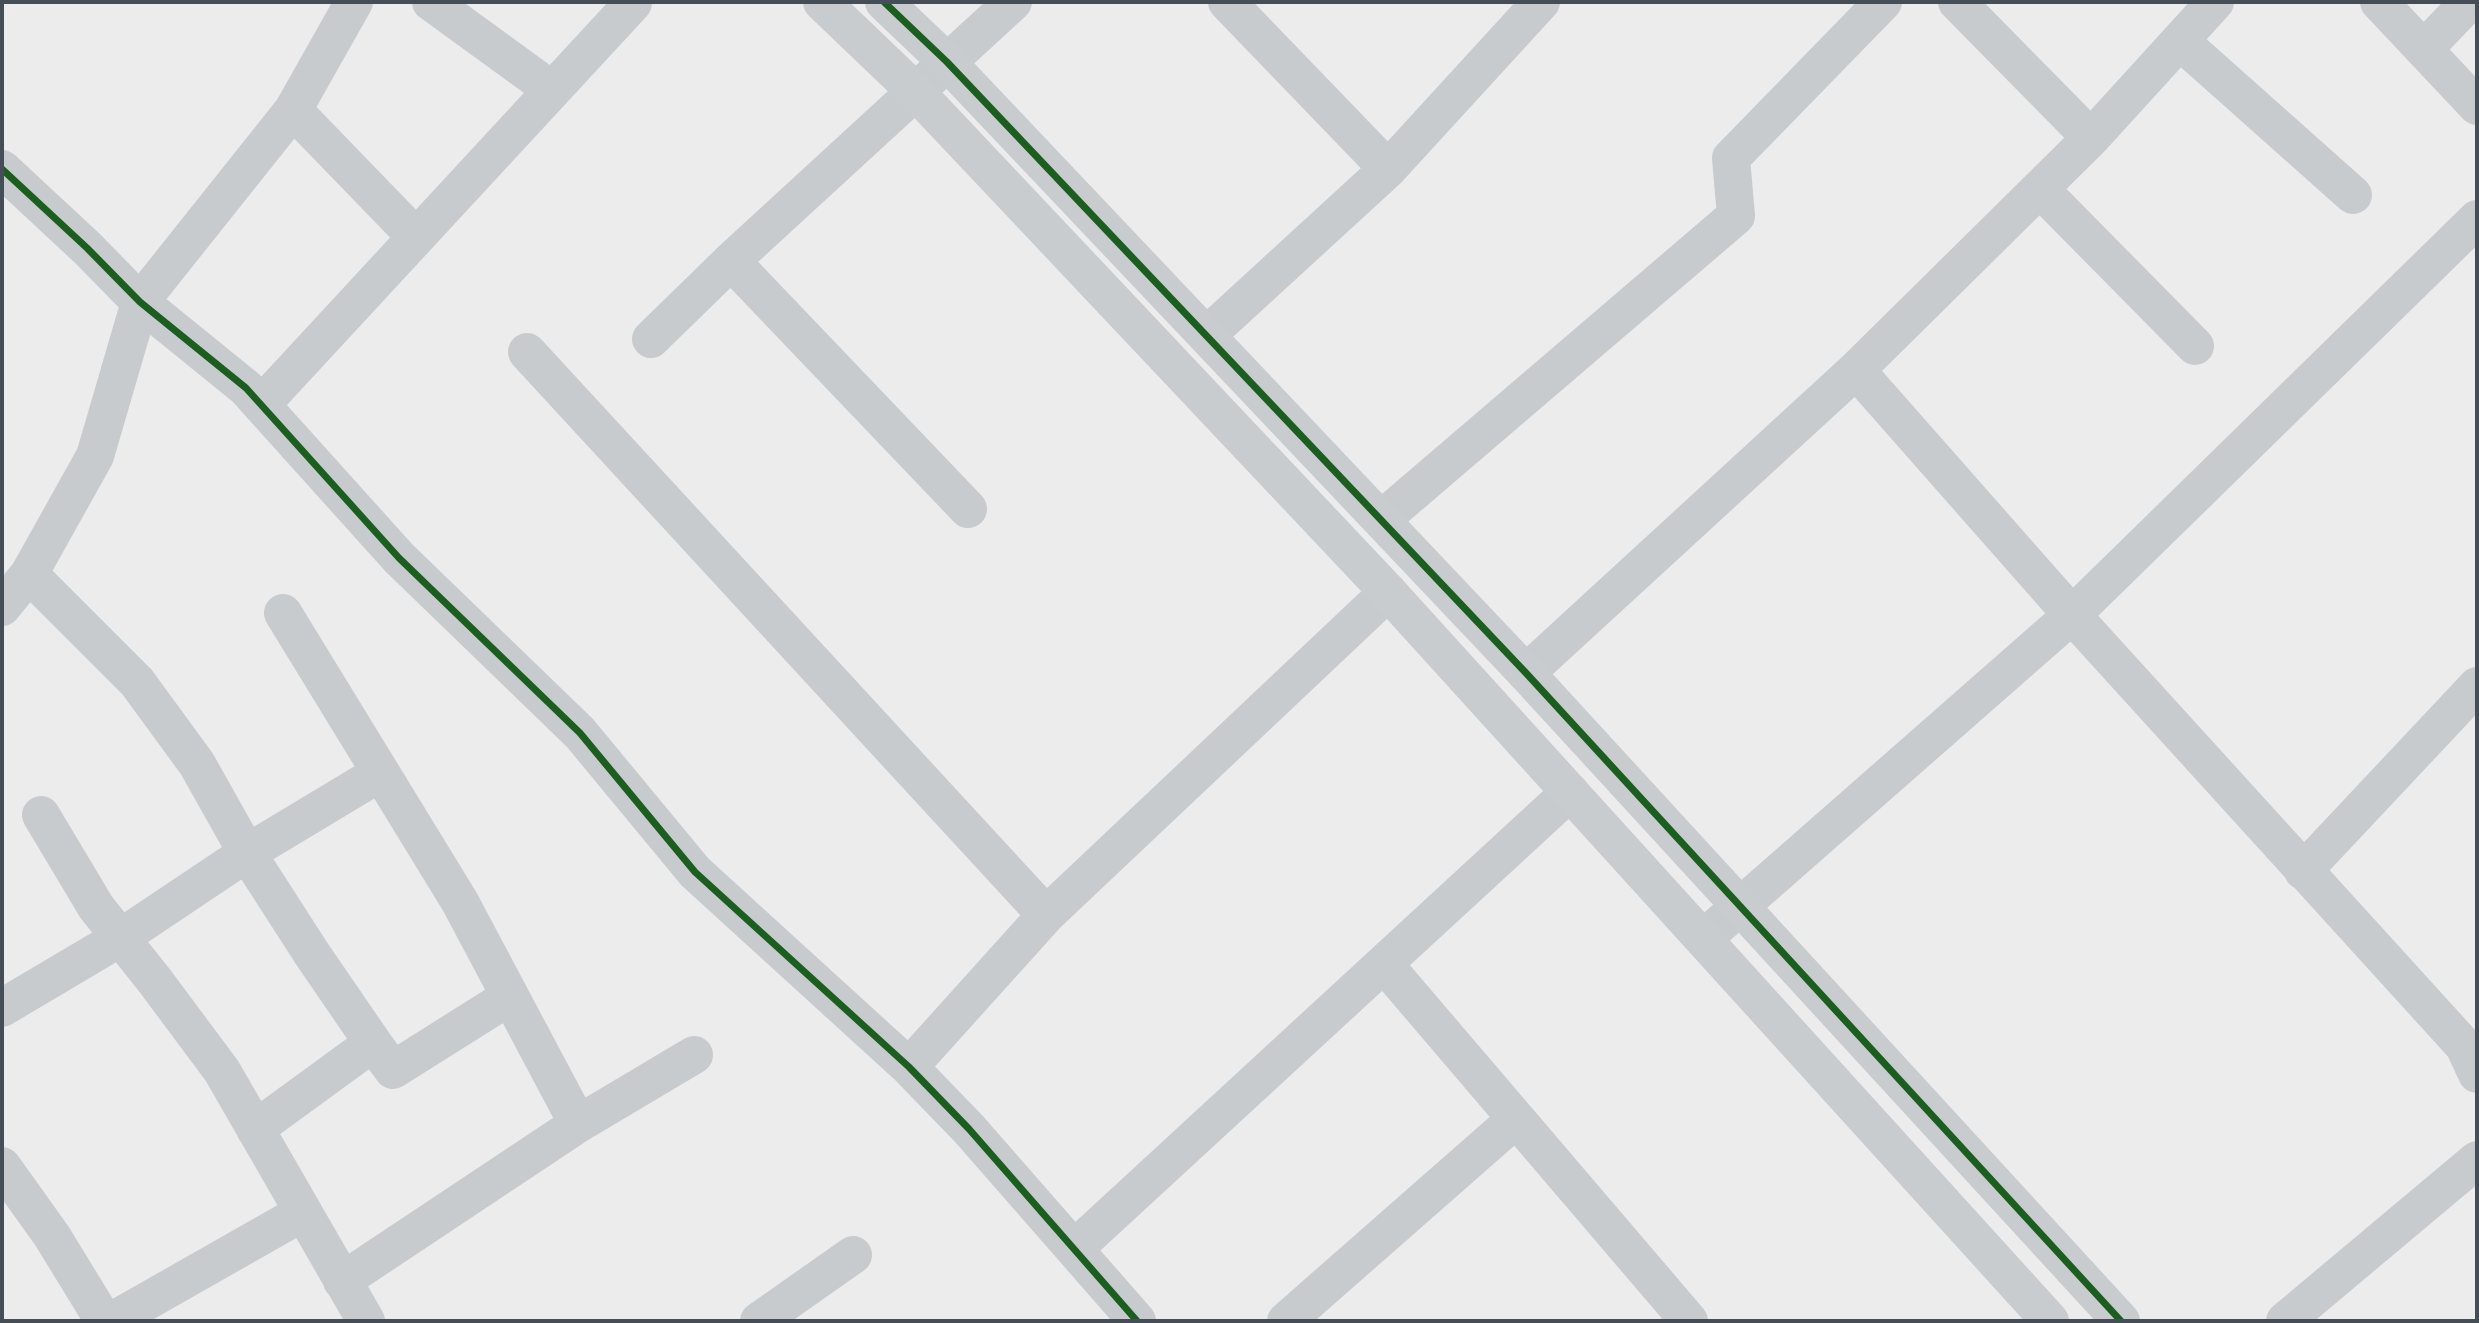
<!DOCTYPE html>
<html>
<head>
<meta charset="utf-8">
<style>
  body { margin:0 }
  #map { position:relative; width:2479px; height:1323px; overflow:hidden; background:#edecec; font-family:Rubik,sans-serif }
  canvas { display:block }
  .frame { position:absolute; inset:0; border:4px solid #454e57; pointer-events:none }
</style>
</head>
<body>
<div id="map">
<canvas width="2479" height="1323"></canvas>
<div class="frame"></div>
</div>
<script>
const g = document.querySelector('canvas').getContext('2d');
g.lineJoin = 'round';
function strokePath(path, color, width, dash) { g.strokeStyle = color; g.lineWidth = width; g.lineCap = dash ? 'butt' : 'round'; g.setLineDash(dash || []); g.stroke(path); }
strokePath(new Path2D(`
  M431,2L552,90
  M1227,2L1388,169
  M1957,2L2091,138
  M2379,2L2477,106
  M2180,41L2353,195
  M2424,49L2469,2
  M293,110L416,237
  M2,169L87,248L140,302L246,388L399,558L580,733L695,872L909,1067L969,1129L1137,1321
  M2040,189L2195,346
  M731,261L968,509
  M1207,335L1388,169L1541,2
  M651,339L731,261L1013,2
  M527,352L1046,915
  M1856,370L2072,615L2464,1046L2477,1074
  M261,405L633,3
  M1382,519L1736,216L1731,158L1883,2
  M29,574L137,682L197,764L247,853L312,954L373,1043
  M2,607L29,574L95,456L140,302L293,110L354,2
  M283,613L460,902L578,1124L694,1055
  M1526,673L1856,370L2091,138L2215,2
  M41,815L96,907L155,981L222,1071L366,1321
  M2303,871L2477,686
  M1704,938L2072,615L2477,219
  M1384,964L1689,1321
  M2,1008L120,938L247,853L380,773
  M909,1067L1046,915L1388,592
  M255,1129L373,1043L393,1070L509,997
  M2,1166L52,1236L104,1321
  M1074,1249L1570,792
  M342,1281L578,1124
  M112,1321L302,1213
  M759,1321L853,1255
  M1286,1321L1516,1119
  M2285,1321L2477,1160`), '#c8cbcd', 38);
strokePath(new Path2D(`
  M822,2L915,91L1388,592L2050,1321
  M884,2L947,62L1526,673L2121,1321`), '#c9ccce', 38);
strokePath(new Path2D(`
  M884,2L947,62L1526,673L2121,1321
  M2,169L87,248L140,302L246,388L399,558L580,733L695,872L909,1067L969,1129L1137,1321`), '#1b5e20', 7);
</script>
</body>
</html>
